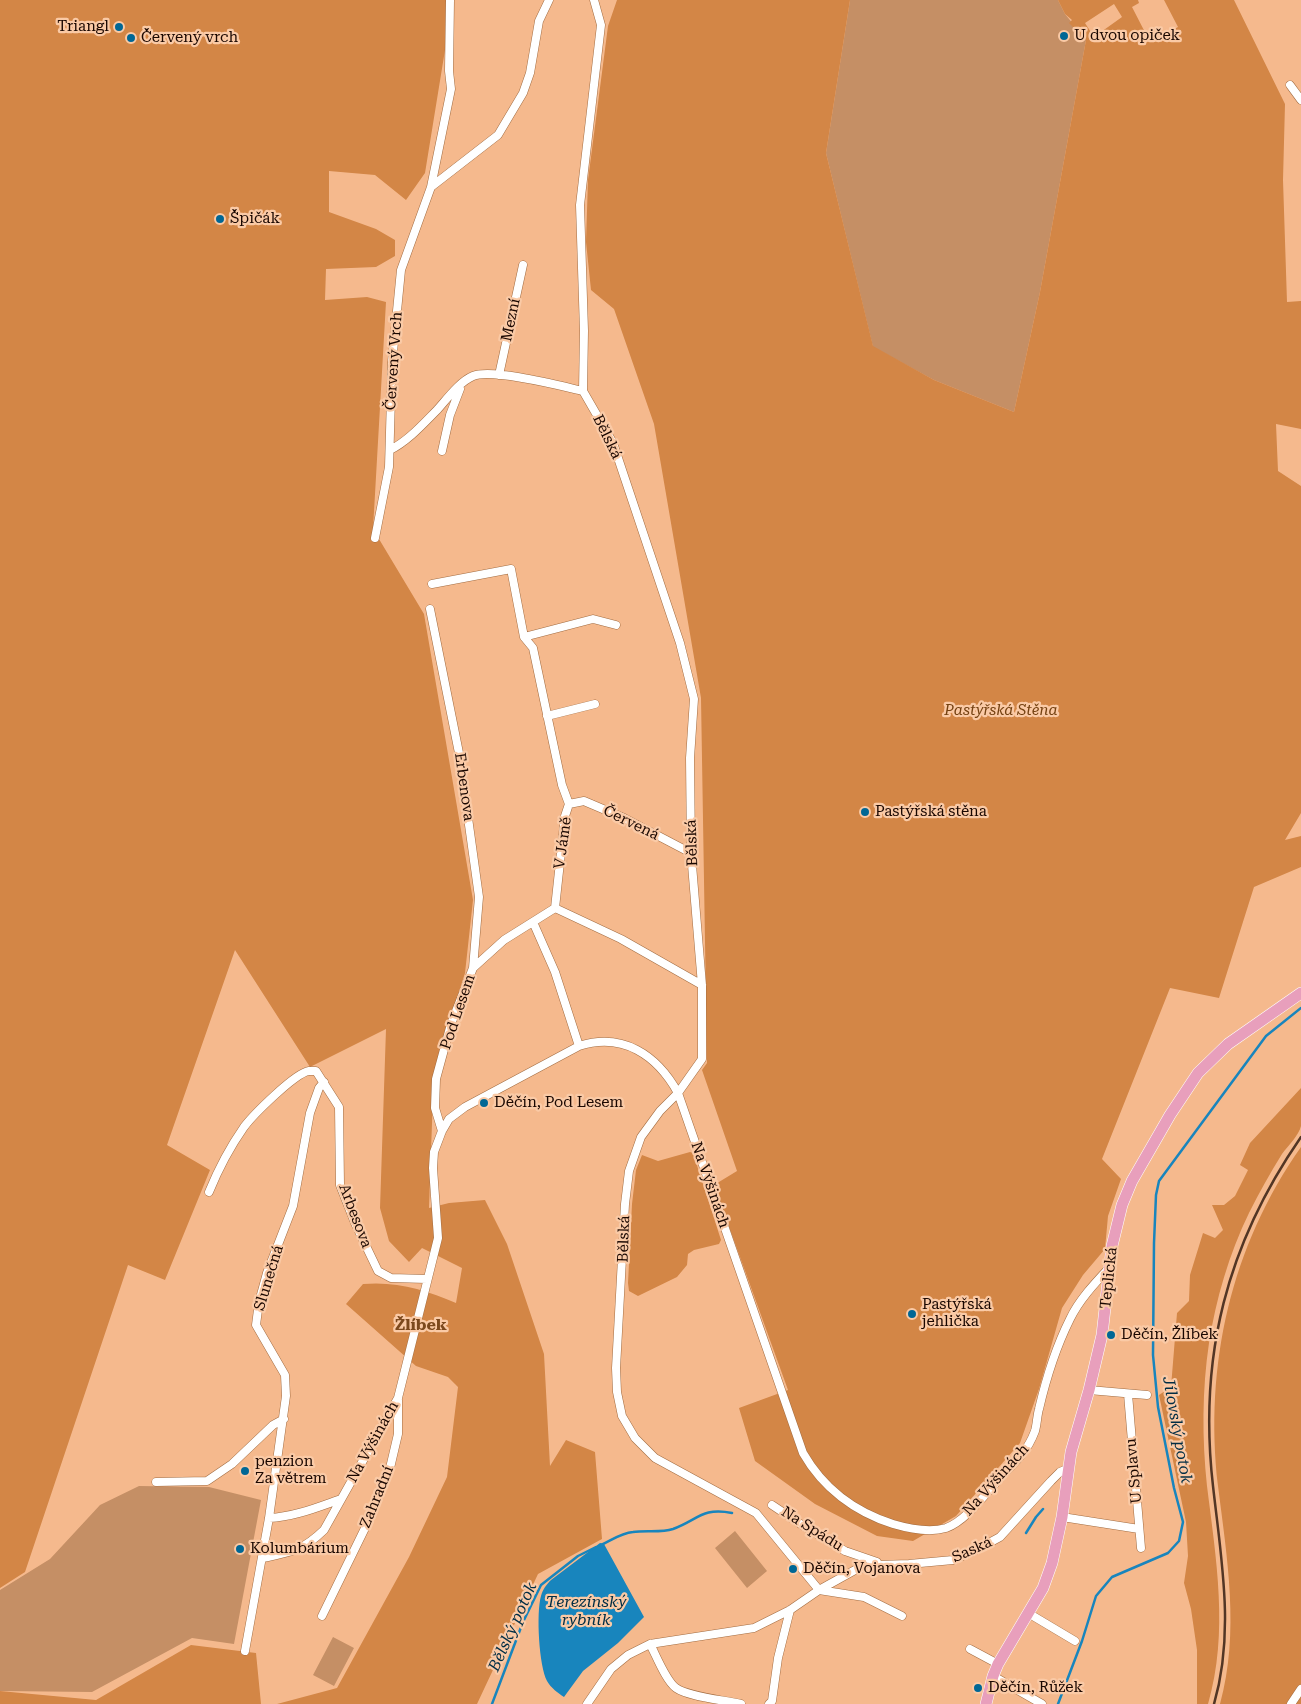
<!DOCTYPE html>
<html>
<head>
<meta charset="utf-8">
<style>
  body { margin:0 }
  canvas { display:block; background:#f5b98d }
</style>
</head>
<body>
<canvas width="1301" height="1704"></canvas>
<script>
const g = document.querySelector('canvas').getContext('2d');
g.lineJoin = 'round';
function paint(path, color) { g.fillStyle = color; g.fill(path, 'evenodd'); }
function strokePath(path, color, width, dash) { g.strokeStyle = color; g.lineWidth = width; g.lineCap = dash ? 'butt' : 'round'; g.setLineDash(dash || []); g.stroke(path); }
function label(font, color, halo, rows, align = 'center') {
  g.font = font + ' "Roboto Serif",serif'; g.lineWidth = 4.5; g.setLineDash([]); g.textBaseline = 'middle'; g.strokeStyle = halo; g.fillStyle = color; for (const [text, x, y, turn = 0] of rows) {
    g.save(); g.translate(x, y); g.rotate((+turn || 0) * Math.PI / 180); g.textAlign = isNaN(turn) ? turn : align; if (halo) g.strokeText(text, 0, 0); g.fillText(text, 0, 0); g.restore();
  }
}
paint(new Path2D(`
  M850,0H1058L1065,14L1086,40L1040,292L1014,412L934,380L873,347L826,153Z
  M139,1486L209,1487L261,1500L234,1644L192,1638L92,1692L0,1691V1590L50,1559L100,1505Z
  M735,1531L767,1571L747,1588L715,1548Z
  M333,1637L354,1648L334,1686L313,1675Z`), '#c58f65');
paint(new Path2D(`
  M0,0H447L445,50L425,173L406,200L375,175L329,171V212L376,229L395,240V256L376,267L326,269L325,300L367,297L386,302L373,529L424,614L473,900L465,973L439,1054L433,1095L429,1208L449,1203L485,1200L507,1244L544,1354L550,1466L566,1440L595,1452L602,1539L538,1574L477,1704H277L337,1688L409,1557L447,1477L458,1387L448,1377L416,1366L346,1304L363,1284C397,1281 426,1290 456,1303L462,1268L422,1248L409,1262L389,1241L380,1208L386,1029L310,1067L235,950L167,1145L210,1170L165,1280L128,1265L25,1572L0,1588Z
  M617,0H850L826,153L873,346L934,380L1014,412L1040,292L1086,40L1069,23L1072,20L1065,14L1058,0H1138L1139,3L1132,7L1150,42L1178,27L1164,0H1234L1285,104L1283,180L1287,302L1301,301V429L1276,424L1278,471L1301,486V813L1285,840L1301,836V867L1254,887L1219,998L1170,988L1102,1159L1121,1179L1108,1216L1105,1249L1083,1275L1062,1308L1039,1389L1020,1443L956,1516L913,1541L877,1536L815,1504L755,1461L739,1408L788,1390L714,1185L737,1171L702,1070L707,1063L701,698L654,424L614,309L591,290L586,242L588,180L608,26ZM1114,4L1122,17L1094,37L1085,23Z
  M1301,1088C1301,1100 1301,1114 1301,1126C1299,1135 1288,1146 1282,1154C1270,1173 1259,1193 1249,1213C1229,1254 1216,1299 1209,1343C1202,1390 1202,1439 1207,1486C1216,1559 1229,1632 1208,1704H1197V1650L1191,1609L1184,1583L1188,1556L1186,1522L1159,1395L1171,1387L1177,1313L1189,1301L1190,1275L1203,1233L1215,1238L1223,1230L1212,1205H1224L1235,1196L1248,1170L1240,1165L1250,1143Z
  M1301,1147V1704H1220C1240,1632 1227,1558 1218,1486C1204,1365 1231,1246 1301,1147Z
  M690,1152L693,1153L721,1240L719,1244L694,1250L688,1254L687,1265L677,1277L638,1296L629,1291L628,1283L632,1204L636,1170L642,1155L658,1161Z
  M191,1645L256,1653L261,1704H0V1691L96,1700Z`), '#d38646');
paint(new Path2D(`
  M600,1543L604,1544L644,1617L618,1643L583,1671L564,1697C558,1693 551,1688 547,1681C539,1666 536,1613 541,1596C543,1589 546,1585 551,1580Z`), '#1885bd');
strokePath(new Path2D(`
  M1026,1533L1036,1517L1043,1509
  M601,1545C612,1540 621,1533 633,1532C646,1530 661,1533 673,1529C698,1520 702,1507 732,1513
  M492,1704L523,1622L541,1585L578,1556L596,1547
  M1058,1704L1082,1641L1096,1596L1112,1577L1168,1553L1179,1541L1183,1522L1174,1488L1158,1407L1153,1355L1154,1243L1156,1195L1159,1181L1266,1036L1301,1008`), '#1885bd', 2.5);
const minor = new Path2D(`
  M594,0L601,25L580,205L584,331L583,391L613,443L680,643L694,699L690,758L691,853L702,985V1059L678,1093L660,1111L641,1137L629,1171L625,1204L616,1368L617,1392L622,1416L635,1438L655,1458L756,1513L819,1590
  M1290,85L1301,100
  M431,187L451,89L449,71L450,0
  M499,375L523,265
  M390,450C408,441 423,424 437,410C447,399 459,382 473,376C492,368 561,386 583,391
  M442,451L450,415L460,389
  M375,538L389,467L392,362L401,270L431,187L498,135L523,93L530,73L539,21L549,0
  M432,584L511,569L524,637L533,648L562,785L569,804L565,816L555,908L504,940L473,968L451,1024L436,1079L435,1108L442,1131
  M430,609L459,753L479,897L473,968
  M524,637L593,619L616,625
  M547,716L595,704
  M569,804L584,801L624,818L691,853
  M555,908L621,939L702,985
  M533,922L555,972L579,1046
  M209,1192C218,1170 230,1147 244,1127C253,1115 295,1073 309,1071C311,1071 314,1071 316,1071L339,1107L340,1185L355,1223L378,1271L391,1278L427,1279
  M1089,1390L1147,1395
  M1128,1394L1141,1548
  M156,1482L207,1481L232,1464L273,1425L284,1419
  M772,1505L805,1527L845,1551L877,1562L878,1565
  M1062,1517L1139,1529
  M269,1518C294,1517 318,1507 341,1499
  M263,1558C292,1552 302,1551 324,1530L398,1398L438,1238L433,1168L434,1152L442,1131L449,1119L465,1107L579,1046C623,1032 657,1055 678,1093L803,1453C823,1488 855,1512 893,1524C910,1529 929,1533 946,1528C966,1521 986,1493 1001,1477C1008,1469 1016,1462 1022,1454C1027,1448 1032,1439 1035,1431C1037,1424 1037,1416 1039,1409C1046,1379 1056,1347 1070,1319C1079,1300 1095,1283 1109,1268
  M819,1590L864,1597L902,1616
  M1028,1613L1075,1641
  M322,1616L369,1520L390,1468L398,1434V1400
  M650,1644C656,1655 666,1681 676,1688C689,1697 724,1700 741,1704
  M970,1649L998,1664
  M245,1651L269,1518L286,1396L285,1375L256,1325L259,1302L267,1273L293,1206L310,1113L319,1088L324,1082
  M993,1676L1042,1704
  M587,1704L611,1669L628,1655L650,1644L754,1628L790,1610L819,1590L855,1570L878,1565L909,1564L953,1560L976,1550L1000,1537L1051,1481L1060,1472L1069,1468
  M769,1704L772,1701L778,1658L790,1610
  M1291,1704L1301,1689`);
const primary = new Path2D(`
  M986,1704L993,1676L998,1664L1043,1588L1052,1563L1062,1517L1071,1452L1089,1390L1102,1335L1112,1246L1122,1205L1132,1181L1170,1115L1198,1073L1228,1044L1301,993`);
strokePath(minor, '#a26c41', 9);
strokePath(primary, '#fff', 12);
strokePath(minor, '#fff', 8);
strokePath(primary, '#e89fbc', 11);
strokePath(new Path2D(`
  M1214,1704C1235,1632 1221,1558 1213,1486C1198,1356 1227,1244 1301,1137`), '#533625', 2.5);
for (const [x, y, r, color] of [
  [119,27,5,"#006795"],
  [1064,36,5,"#006795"],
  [131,38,5,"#006795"],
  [220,219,5,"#006795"],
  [865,812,5,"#006795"],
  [484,1103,5,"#006795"],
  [912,1314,5,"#006795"],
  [1111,1335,5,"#006795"],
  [245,1471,5,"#006795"],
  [240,1549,5,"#006795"],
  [793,1569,5,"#006795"],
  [978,1688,5,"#006795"]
]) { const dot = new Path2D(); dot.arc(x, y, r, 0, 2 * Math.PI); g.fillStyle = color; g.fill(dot); strokePath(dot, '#facaa6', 2); }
label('15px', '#1a0700', '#facaa6', [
  ["Triangl",109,27,"right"],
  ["U dvou opiček",1074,36],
  ["Červený vrch",141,38],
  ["Špičák",230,219],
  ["Pastýřská stěna",875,812],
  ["Děčín, Pod Lesem",494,1103],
  ["Pastýřská",922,1305],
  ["jehlička",922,1322],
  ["Děčín, Žlíbek",1121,1335],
  ["penzion",255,1462],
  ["Za větrem",255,1479],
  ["Kolumbárium",250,1549],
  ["Děčín, Vojanova",803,1569],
  ["Děčín, Růžek",988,1688]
], 'left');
label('15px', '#1a0700', '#facaa6', [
  ["Mezní",511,320,-78],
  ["Červený Vrch",394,361,-86],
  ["Bělská",607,437,64],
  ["Erbenova",464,787,82],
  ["Červená",631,823,26],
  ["V Jámě",563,843,-82],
  ["Bělská",692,843,-92],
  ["Pod Lesem",458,1012,-71],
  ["Na Výšinách",710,1185,71],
  ["Arbesova",355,1216,69],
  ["Bělská",624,1239,-88],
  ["Slunečná",269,1278,-73],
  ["Teplická",1109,1278,-84],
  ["Na Výšinách",373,1442,-61],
  ["U Splavu",1134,1471,-95],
  ["Na Výšinách",996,1480,-48],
  ["Zahradní",377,1497,-68],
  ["Na Spádu",812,1529,32],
  ["Saská",972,1550,-24]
]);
label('italic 15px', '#744111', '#facaa6', [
  ["Pastýřská Stěna",1001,711]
]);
label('bold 16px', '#7c491d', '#facaa6', [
  ["Žlíbek",421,1325]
]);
label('italic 16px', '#012d44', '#facaa6', [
  ["Jílovský potok",1177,1430,80],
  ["Terezínský",586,1602],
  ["rybník",586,1620],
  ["Bělský potok",513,1627,-66]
]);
</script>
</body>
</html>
